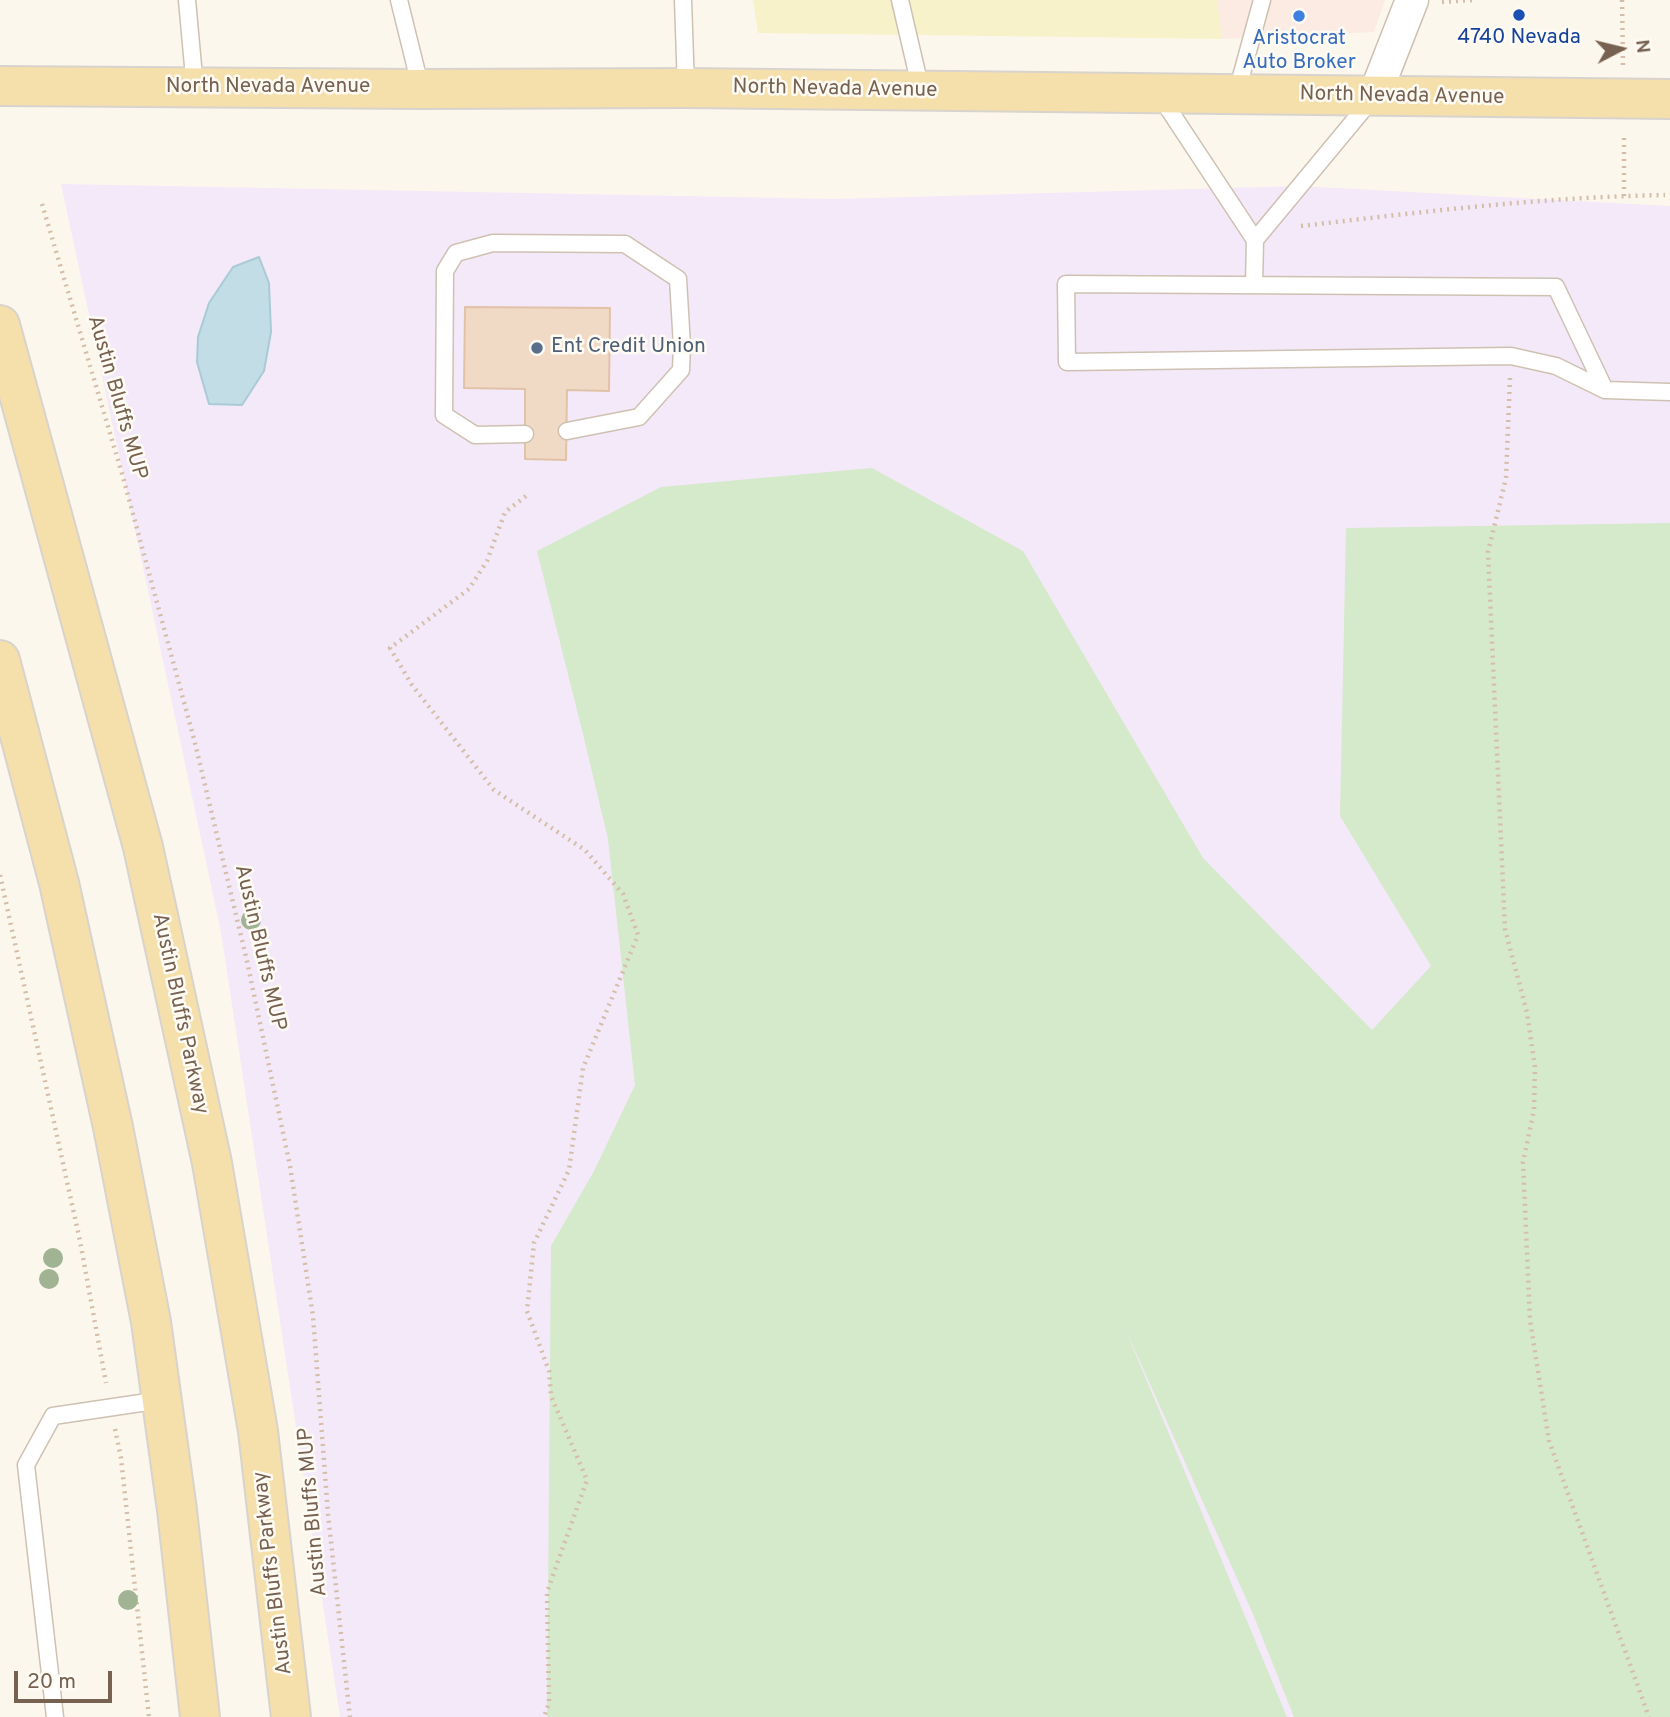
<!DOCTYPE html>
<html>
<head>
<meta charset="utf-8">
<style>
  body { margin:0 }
  #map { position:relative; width:1670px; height:1717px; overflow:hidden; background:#fcf7ed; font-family:Overpass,sans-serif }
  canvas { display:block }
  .north { position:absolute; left:1586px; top:14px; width:70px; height:70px; -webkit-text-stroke:5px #fefbf4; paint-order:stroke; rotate:83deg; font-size:19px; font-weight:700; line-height:28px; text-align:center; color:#776150 }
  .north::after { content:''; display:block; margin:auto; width:24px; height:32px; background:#776150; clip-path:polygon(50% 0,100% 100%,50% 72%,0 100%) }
  .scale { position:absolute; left:14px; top:1671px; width:98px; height:32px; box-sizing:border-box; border:4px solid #776150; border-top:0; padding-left:9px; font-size:21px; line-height:24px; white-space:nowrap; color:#776150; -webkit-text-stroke:5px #fefbf4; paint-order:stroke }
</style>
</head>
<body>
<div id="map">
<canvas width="1670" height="1717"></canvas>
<div class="north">N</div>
<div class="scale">20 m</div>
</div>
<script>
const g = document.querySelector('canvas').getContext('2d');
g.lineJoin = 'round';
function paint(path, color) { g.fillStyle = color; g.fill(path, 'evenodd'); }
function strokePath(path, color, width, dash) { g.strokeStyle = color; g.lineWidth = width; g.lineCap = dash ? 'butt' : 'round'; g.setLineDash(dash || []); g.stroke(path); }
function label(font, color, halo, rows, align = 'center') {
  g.font = font + ' Overpass,sans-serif'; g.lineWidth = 5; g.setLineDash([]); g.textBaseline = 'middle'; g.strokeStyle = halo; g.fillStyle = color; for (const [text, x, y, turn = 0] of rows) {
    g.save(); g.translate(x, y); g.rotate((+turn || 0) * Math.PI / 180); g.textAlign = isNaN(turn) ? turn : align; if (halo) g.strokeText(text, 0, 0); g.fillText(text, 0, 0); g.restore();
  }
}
paint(new Path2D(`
  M1217,0H1385L1374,32L1222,39Z`), '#fbebe2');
paint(new Path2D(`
  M61,184L835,199L1299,186L1670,206V1717H340L221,932Z`), '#f4e9f9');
paint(new Path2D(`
  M872,468L1023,551L1203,858L1372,1030L1431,966L1340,816L1346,528L1670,523V1717H1294L1253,1614L1124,1326L1287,1717H547L551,1246L594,1171L635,1085L608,839L583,734L537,551L661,487Z`), '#d5e9cb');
paint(new Path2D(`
  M753,0H1217L1222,39L758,33Z`), '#f8f2cb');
const water = new Path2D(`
  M259,257L269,283L271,332L264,371L242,405L209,404L197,362L198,337L209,303L233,267Z`);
paint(water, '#c2dde5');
strokePath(water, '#a9cbd6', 2);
const building = new Path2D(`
  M465,307L610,308L609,391L567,390L566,460L525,459V389L464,388Z`);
paint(building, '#f0dac6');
strokePath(building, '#e1c2a8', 2);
const lane = new Path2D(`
  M187,0L195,88
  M399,0L421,89
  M683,0L686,88
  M900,0L921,90
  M1236,95L1262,0
  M1160,96L1255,240L1372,99
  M1254,285L1255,240
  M1605,390L1556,287L1066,284L1067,362L1511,356L1556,366L1605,390L1670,392
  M525,434L475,435L444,415L445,271L456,253L493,243L625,244L678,279L682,346L681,370L639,417L567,431
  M55,1717L26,1465L53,1416L161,1400`);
const street = new Path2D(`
  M1374,97L1412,0`);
const primary = new Path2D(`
  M0,86L421,89L686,88L1670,99
  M0,325L143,847L212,1163L258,1431L291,1717
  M0,660L59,883L113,1127L151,1322L177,1510L200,1717`);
strokePath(lane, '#cec1b2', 19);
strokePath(street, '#cec1b2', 35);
strokePath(primary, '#d9d3ce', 42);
strokePath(new Path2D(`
  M1622,0L1623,66
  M1442,2L1472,0
  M1624,196V134
  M42,204L123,477L194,739L247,961L290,1166L313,1316L328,1514L350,1717
  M1301,226C1422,212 1543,197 1665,195
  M1510,378L1506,478L1488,552L1505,929L1527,1013L1535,1067L1534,1110L1523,1162L1530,1320L1549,1441L1649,1717
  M526,496L505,512L487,561L469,589L390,648L412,685L494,790L585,850L623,894L638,935L583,1068L569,1170L534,1243L527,1311L549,1371L551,1396L587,1480L547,1592L549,1703L544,1717
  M0,875L80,1241L106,1383
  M115,1429L121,1458L149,1717`), '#d5bea9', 4.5, [2, 5]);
strokePath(lane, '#fff', 16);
strokePath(street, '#fff', 32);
strokePath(primary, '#f5dfab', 38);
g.fillStyle = '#a0b393';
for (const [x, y] of [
  [251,920],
  [53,1258],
  [49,1279],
  [128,1600]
]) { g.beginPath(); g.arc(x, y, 10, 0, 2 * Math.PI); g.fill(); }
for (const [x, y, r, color] of [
  [1519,15,7,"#1a4fb4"],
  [1299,16,7,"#3f7fe0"],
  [537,348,7,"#5c6f8a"]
]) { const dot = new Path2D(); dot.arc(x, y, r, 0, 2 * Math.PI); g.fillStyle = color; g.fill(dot); strokePath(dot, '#fefbf4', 2.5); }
label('21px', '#164399', '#fefbf4', [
  ["4740 Nevada",1519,39]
]);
label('21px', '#366cbe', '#fefbf4', [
  ["Aristocrat",1299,40],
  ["Auto Broker",1299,64]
]);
label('21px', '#776150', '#fefbf4', [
  ["North Nevada Avenue",268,88],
  ["North Nevada Avenue",835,90,1],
  ["North Nevada Avenue",1402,97,1],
  ["Austin Bluffs MUP",116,398,74],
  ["Austin Bluffs MUP",259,948,77],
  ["Austin Bluffs Parkway",179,1014,78],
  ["Austin Bluffs MUP",314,1512,-95],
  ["Austin Bluffs Parkway",274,1573,-97]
]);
label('21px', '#4e5e75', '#fefbf4', [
  ["Ent Credit Union",551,348]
], 'left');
</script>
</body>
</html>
